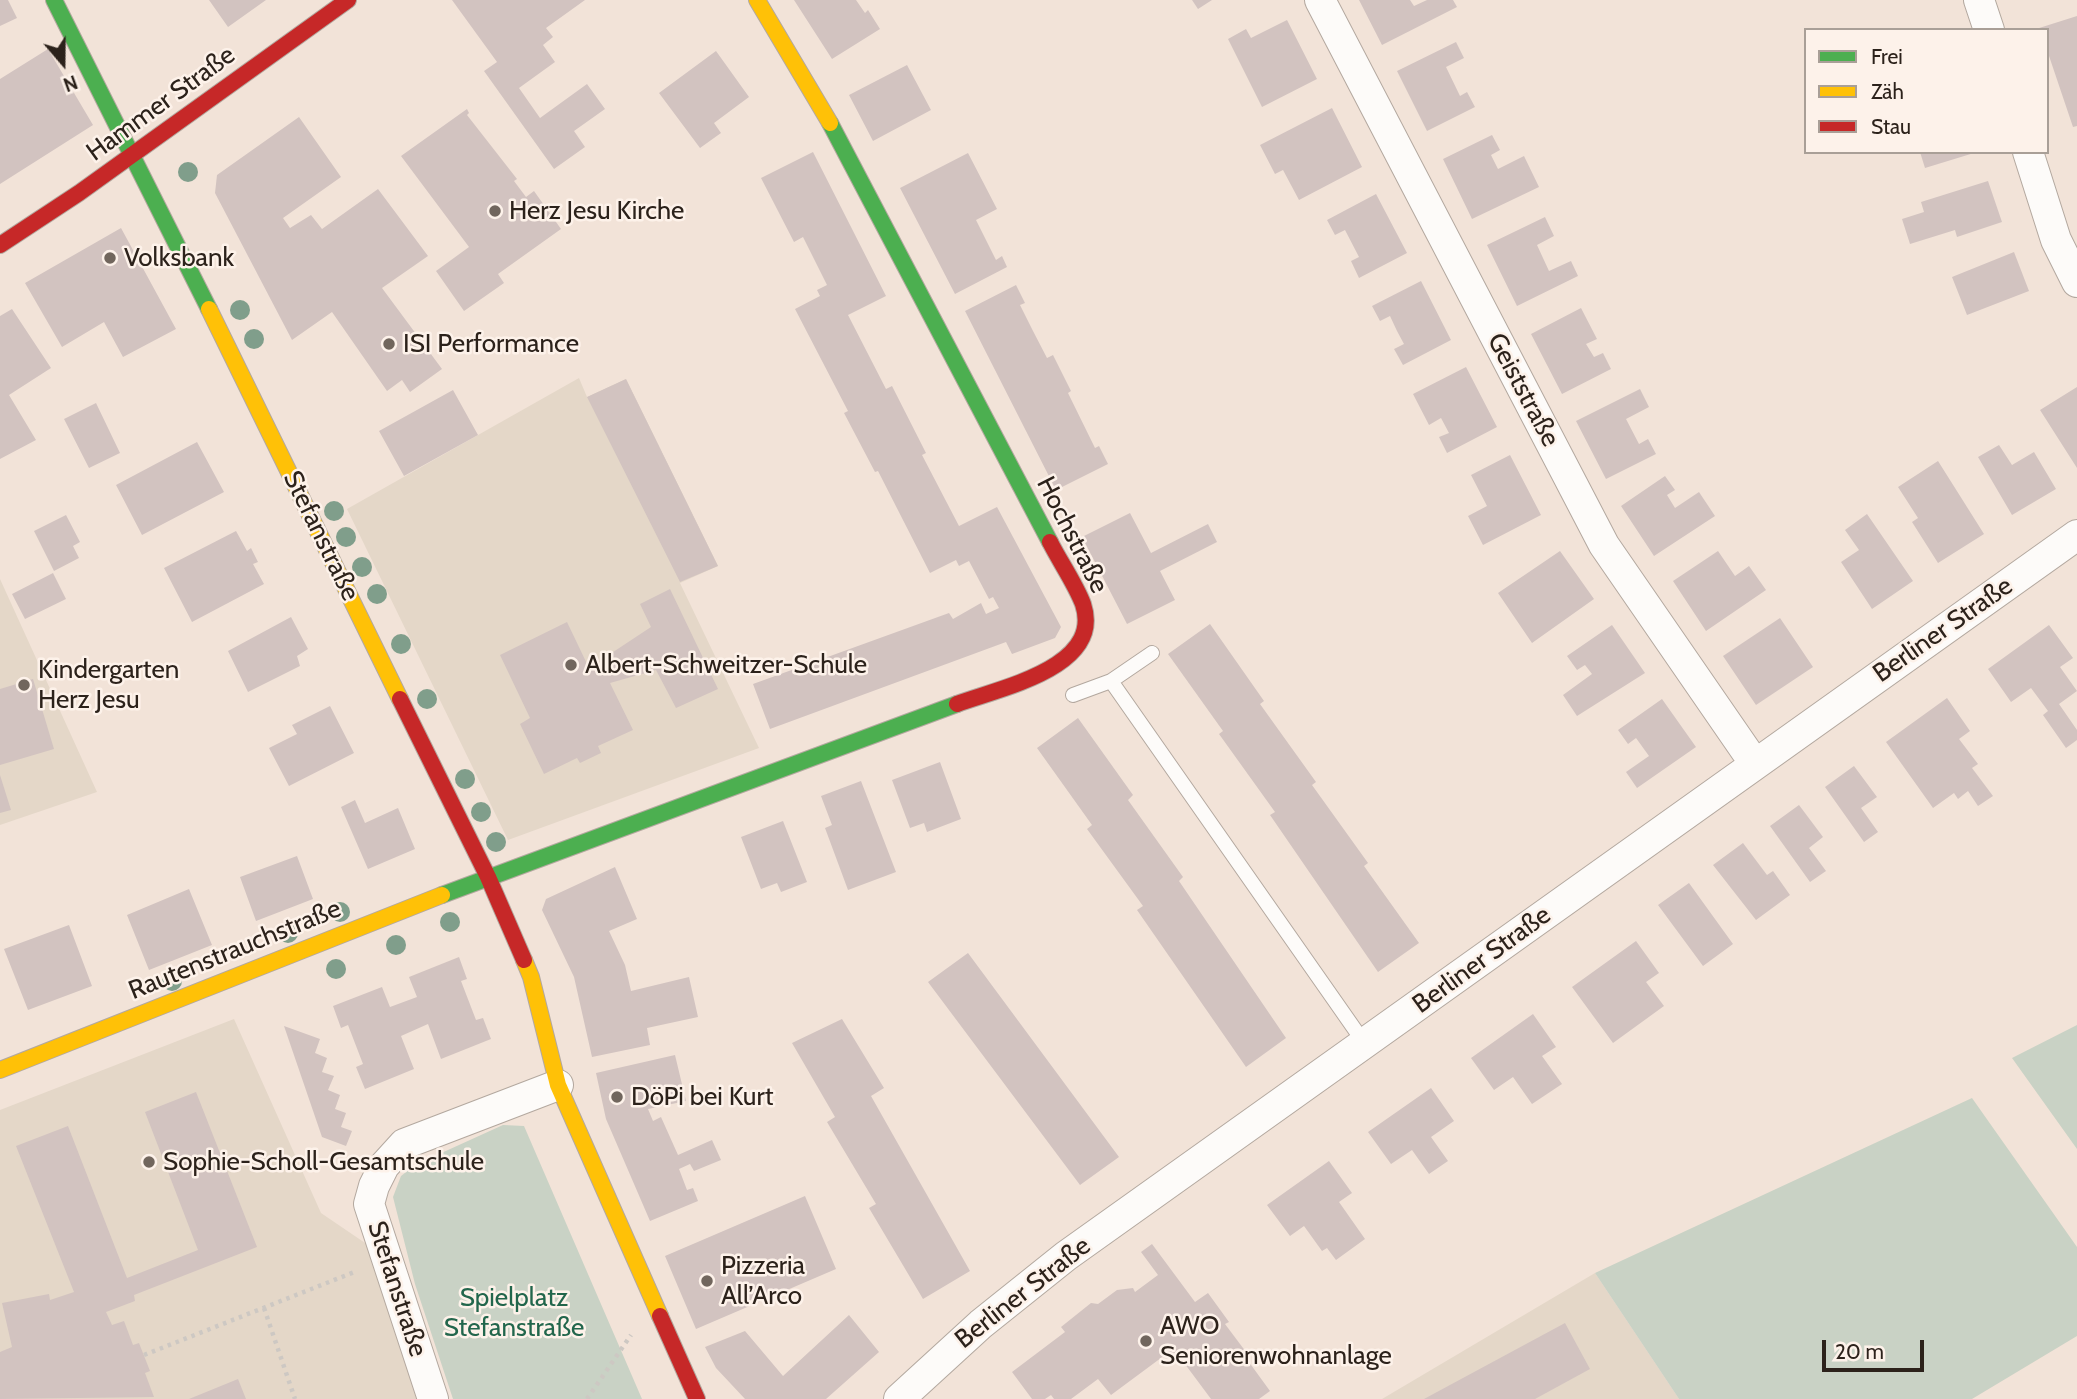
<!DOCTYPE html>
<html>
<head>
<meta charset="utf-8">
<style>
  body { margin:0 }
  #map { position:relative; width:2077px; height:1399px; overflow:hidden; background:#f2e3d8; font-family:Cabin,sans-serif }
  canvas { display:block }
  .legend { position:absolute; left:1804px; top:28px; width:245px; height:126px; box-sizing:border-box; background:#fdf2ea; border:2px solid #a99f97; margin:0; padding:9px 12px; list-style:none; font-size:21px; color:#2c221b }
  .legend li { display:flex; align-items:center; gap:14px; height:35px }
  .legend b { width:35px; border:2px solid #a99f97 }
  .north { position:absolute; left:28px; top:28px; width:70px; height:70px; -webkit-text-stroke:5px #fdf2ea; paint-order:stroke; rotate:160deg; font-size:19px; font-weight:700; line-height:28px; text-align:center; color:#2c221b }
  .north::after { content:''; display:block; margin:auto; width:24px; height:32px; background:#2c221b; clip-path:polygon(50% 0,100% 100%,50% 72%,0 100%) }
  .scale { position:absolute; left:1822px; top:1340px; width:102px; height:32px; box-sizing:border-box; border:4px solid #2c221b; border-top:0; padding-left:9px; font-size:21px; line-height:24px; white-space:nowrap; color:#2c221b; -webkit-text-stroke:5px #fdf2ea; paint-order:stroke }
</style>
</head>
<body>
<div id="map">
<canvas width="2077" height="1399"></canvas>
<ul class="legend">
<li><b style="height:9px;background:#4caf50"></b>Frei</li>
<li><b style="height:9px;background:#ffc107"></b>Zäh</li>
<li><b style="height:9px;background:#c62828"></b>Stau</li>
</ul>
<div class="north">N</div>
<div class="scale">20 m</div>
</div>
<script>
const g = document.querySelector('canvas').getContext('2d');
g.lineJoin = 'round';
function paint(path, color) { g.fillStyle = color; g.fill(path, 'evenodd'); }
function strokePath(path, color, width, dash) { g.strokeStyle = color; g.lineWidth = width; g.lineCap = dash ? 'butt' : 'round'; g.setLineDash(dash || []); g.stroke(path); }
function label(font, color, halo, rows, align = 'center') {
  g.font = font + ' Cabin,sans-serif'; g.lineWidth = 5; g.setLineDash([]); g.textBaseline = 'middle'; g.strokeStyle = halo; g.fillStyle = color; for (const [text, x, y, turn = 0] of rows) {
    g.save(); g.translate(x, y); g.rotate((+turn || 0) * Math.PI / 180); g.textAlign = isNaN(turn) ? turn : align; if (halo) g.strokeText(text, 0, 0); g.fillText(text, 0, 0); g.restore();
  }
}
paint(new Path2D(`
  M579,378L587,397L626,379L718,566L680,583L759,748L508,840L347,509Z
  M0,579L97,792L0,825Z
  M234,1019L321,1213L371,1247L419,1399H0V1110Z
  M1595,1273L1679,1399H1382Z`), '#e4d7c8');
paint(new Path2D(`
  M2077,1025V1149L2012,1058Z
  M1972,1098L2077,1247V1336L1972,1399H1679L1595,1273Z
  M503,1125L524,1126L642,1399H453L415,1284L393,1197L401,1176L415,1165Z`), '#c9d2c5');
paint(new Path2D(`
  M0,0H8L17,18L0,26Z
  M209,0H266L228,27Z
  M452,0H585L546,28L553,37L543,45L555,62L519,88L540,118L587,84L605,109L574,131L585,147L554,169L484,71L497,62Z
  M794,0H856L865,13L868,10L880,29L832,59Z
  M1192,0H1212L1198,9Z
  M1359,0H1410L1414,6L1427,0H1453L1457,7L1382,45Z
  M2077,16V126L2073,127L2047,50V30L2036,29Z
  M1287,20L1317,79L1262,107L1228,39L1246,29L1251,38Z
  M1456,42L1464,58L1446,67L1460,96L1467,92L1475,107L1427,131L1397,71Z
  M48,49L93,125L0,184V79Z
  M716,51L749,97L714,123L721,133L700,148L659,93Z
  M907,65L931,110L873,141L849,95Z
  M1332,108L1362,167L1299,200L1283,170L1275,174L1260,145Z
  M467,109L469,113L467,115L517,179L514,181L526,197L534,191L561,229L498,274L504,283L464,311L436,271L469,247L401,156Z
  M299,117L341,177L283,218L290,228L311,215L322,229L378,189L428,256L382,288L442,369L410,392L402,380L387,391L332,312L292,340L215,193L217,175Z
  M1492,135L1500,150L1491,155L1498,169L1524,156L1539,187L1472,219L1443,159Z
  M813,152L886,296L848,315L886,389L892,386L926,453L922,455L959,526L997,507L1061,627L1055,638L1012,654L1006,642L770,729L753,684L949,613L953,619L981,603L986,614L999,608L993,597L989,599L969,561L959,566L956,560L930,573L878,471L875,472L844,413L848,411L795,309L820,296L817,290L827,285L803,237L794,242L761,178Z
  M1920,152H1974V153L1925,168Z
  M968,153L997,209L976,220L996,260L1002,256L1007,267L955,294L900,188Z
  M1988,181L2002,222L1957,237L1955,230L1910,244L1902,219L1924,212L1921,202Z
  M1376,194L1407,253L1359,278L1351,261L1359,257L1345,230L1335,235L1327,220Z
  M1545,217L1554,236L1537,245L1549,271L1571,261L1578,276L1517,306L1487,245Z
  M121,228L176,329L123,357L104,322L62,347L25,283Z
  M2014,252L2029,291L1967,315L1952,277Z
  M1421,281L1451,340L1403,365L1394,349L1404,344L1397,331L1390,316L1380,321L1372,306Z
  M1016,285L1025,303L1020,305L1033,331L1047,358L1053,355L1071,391L1068,393L1095,448L1099,446L1108,464L1056,490L965,311Z
  M1581,308L1597,339L1586,344L1594,357L1603,353L1611,369L1562,394L1531,334Z
  M12,309L51,368L9,395L36,440L0,459V316Z
  M1466,367L1497,427L1447,453L1439,437L1449,433L1441,418L1429,425L1413,394Z
  M626,379L718,566L680,582L587,397Z
  M2077,387V468L2040,410Z
  M1640,389L1649,407L1626,419L1639,444L1648,439L1656,454L1606,479L1576,421Z
  M453,390L478,435L404,476L379,431Z
  M96,403L120,453L89,468L64,419Z
  M197,442L224,492L142,535L116,485Z
  M1999,445L2012,465L2034,452L2056,489L2012,515L1978,457Z
  M1510,455L1541,515L1483,545L1468,516L1487,506L1471,475Z
  M1938,461L1984,534L1938,563L1912,522L1918,518L1898,487Z
  M1665,476L1675,490L1667,495L1675,508L1699,492L1715,516L1654,556L1621,506Z
  M1130,513L1151,553L1208,524L1217,542L1160,571L1175,600L1127,624L1082,537Z
  M1867,514L1913,581L1872,609L1841,562L1859,550L1845,530Z
  M66,515L80,542L73,546L79,558L54,571L34,531Z
  M236,531L247,551L251,548L258,562L253,564L264,584L192,622L164,568Z
  M1560,551L1594,599L1532,643L1498,593Z
  M1718,551L1735,576L1749,566L1766,590L1706,631L1673,581Z
  M53,573L66,599L25,619L12,594Z
  M670,589L718,689L676,708L656,670L610,683L633,730L598,746L601,753L580,763L577,758L544,774L520,724L530,718L500,655L567,622L589,668L651,627L640,604Z
  M291,617L308,649L297,656L300,666L248,692L228,651Z
  M1780,618L1813,667L1756,705L1723,656Z
  M1210,624L1264,701L1260,704L1316,782L1312,785L1368,863L1364,866L1419,943L1378,972L1270,815L1275,812L1219,734L1223,731L1168,654Z
  M1612,625L1645,673L1577,716L1563,695L1592,674L1585,665L1577,670L1567,656Z
  M2049,625L2073,658L2060,667L2077,691L2059,704L2077,730V740L2066,748L2043,715L2048,711L2031,688L2011,702L1988,669Z
  M33,679L54,749L0,765V689Z
  M1947,698L1970,731L1959,739L1978,764L1972,768L1993,796L1978,806L1968,791L1958,799L1954,793L1933,808L1886,742Z
  M1662,699L1696,747L1637,788L1626,772L1649,756L1636,738L1628,744L1618,730Z
  M330,706L354,753L289,786L269,748L297,734L292,725Z
  M1078,718L1133,795L1128,800L1183,877L1179,881L1286,1038L1246,1067L1137,910L1143,906L1087,829L1092,825L1037,748Z
  M940,762L961,819L927,832L924,823L910,828L892,780Z
  M1854,766L1877,797L1861,808L1878,832L1864,842L1825,787Z
  M0,775L11,810L0,813Z
  M861,781L896,872L848,890L825,828L832,825L821,796Z
  M355,800L365,823L398,808L415,849L368,869L341,807Z
  M1799,805L1823,837L1809,848L1826,871L1810,882L1770,826Z
  M783,821L807,882L781,892L777,883L761,889L741,837Z
  M1743,843L1767,875L1773,871L1790,895L1756,920L1713,865Z
  M297,856L313,899L256,921L240,877Z
  M615,867L637,919L609,931L625,965L631,991L689,977L698,1017L647,1028L650,1045L592,1057L574,977L542,910L546,899Z
  M1689,883L1733,944L1703,966L1658,905Z
  M189,889L212,945L149,970L127,915Z
  M69,925L92,986L28,1010L4,949Z
  M1636,941L1659,973L1646,982L1664,1006L1613,1043L1572,987Z
  M968,953L1119,1157L1080,1185L928,982Z
  M459,957L467,979L461,981L476,1020L483,1018L491,1039L441,1059L428,1024L401,1036L414,1069L365,1089L356,1067L363,1064L348,1025L341,1028L333,1006L382,987L390,1007L417,997L409,977Z
  M1533,1014L1556,1047L1542,1056L1562,1084L1532,1104L1513,1077L1494,1090L1471,1058Z
  M842,1019L884,1088L871,1096L970,1271L923,1299L869,1208L876,1204L827,1122L835,1117L792,1043Z
  M284,1026L320,1039L315,1053L327,1058L322,1072L334,1076L328,1090L340,1095L335,1109L346,1113L341,1127L352,1131L346,1146L322,1137Z
  M675,1055L686,1101L648,1109L653,1121L661,1117L678,1155L712,1140L721,1160L694,1171L690,1164L679,1169L687,1190L693,1188L698,1201L650,1221L606,1119L596,1073Z
  M1431,1088L1454,1121L1431,1137L1448,1161L1429,1174L1412,1150L1391,1164L1368,1132Z
  M196,1092L257,1247L134,1295L135,1301L106,1312L112,1325L124,1321L133,1345L139,1343L150,1371L145,1373L154,1397L0,1399V1352L12,1347L2,1303L49,1294L50,1300L74,1292L16,1146L68,1126L127,1278L198,1250L145,1112Z
  M1329,1161L1352,1193L1339,1202L1365,1239L1336,1260L1327,1248L1322,1251L1304,1226L1290,1236L1267,1205Z
  M805,1196L836,1269L696,1329L665,1256Z
  M1152,1244L1195,1302L1208,1293L1229,1322L1225,1324L1249,1356L1246,1358L1270,1391L1259,1399H1211L1176,1352L1167,1359L1165,1355L1111,1395L1098,1379L1071,1399H1054L1051,1395L1045,1399H1032L1012,1372L1065,1332L1061,1327L1091,1303L1098,1304L1117,1290L1133,1288L1135,1292L1158,1275L1141,1252Z
  M849,1315L879,1352L826,1399H745L716,1368L705,1347L745,1331L783,1376Z
  M1565,1323L1590,1369L1535,1399H1424Z
  M238,1379L246,1399H189Z`), '#d2c3c0');
const lane = new Path2D(`
  M1111,681L1365,1044
  M1073,695L1111,681L1152,653`);
const street = new Path2D(`
  M1320,0L1604,545L1755,764
  M1979,0L1989,30
  M2028,152L2056,240L2077,282
  M433,1399L369,1204L374,1186L384,1166L404,1144L558,1085
  M899,1399L981,1324L1066,1256L2077,535`);
const fast = new Path2D(`
  M54,0L209,309
  M830,123L1050,542
  M442,895L957,704`);
const slow = new Path2D(`
  M757,0L830,123
  M209,309L400,699
  M524,960L531,977L558,1085L660,1316
  M0,1070L442,895`);
const jam = new Path2D(`
  M0,245L79,193L348,0
  M400,699L488,877L524,960
  M957,704C999,688 1104,668 1083,604C1075,583 1060,562 1050,542
  M660,1316L697,1399`);
strokePath(lane, '#b3a89f', 16);
strokePath(street, '#b3a89f', 32);
strokePath(fast, '#b3a89f', 18);
strokePath(slow, '#b3a89f', 18);
strokePath(jam, '#b3a89f', 18);
strokePath(new Path2D(`
  M264,1308L295,1399
  M144,1355L357,1271
  M587,1399L631,1335`), '#cdc8c3', 4.5, [3.5, 5]);
strokePath(lane, '#fdfbf9', 14);
strokePath(street, '#fdfbf9', 30);
strokePath(fast, '#4caf50', 16);
strokePath(slow, '#ffc107', 16);
strokePath(jam, '#c62828', 16);
g.fillStyle = '#809e8b';
for (const [x, y] of [
  [188,172],
  [240,310],
  [254,339],
  [334,511],
  [346,537],
  [362,567],
  [377,594],
  [401,644],
  [427,699],
  [465,779],
  [481,812],
  [496,842],
  [340,912],
  [450,922],
  [288,933],
  [396,945],
  [336,969],
  [172,981]
]) { g.beginPath(); g.arc(x, y, 10, 0, 2 * Math.PI); g.fill(); }
for (const [x, y, r, color] of [
  [495,211,7,"#71665d"],
  [110,258,7,"#71665d"],
  [389,344,7,"#71665d"],
  [571,665,7,"#71665d"],
  [24,685,7,"#71665d"],
  [617,1097,7,"#71665d"],
  [149,1162,7,"#71665d"],
  [707,1281,7,"#71665d"],
  [1146,1341,7,"#71665d"]
]) { const dot = new Path2D(); dot.arc(x, y, r, 0, 2 * Math.PI); g.fillStyle = color; g.fill(dot); strokePath(dot, '#fdf2ea', 2.5); }
label('26px', '#2c221b', '#fdf2ea', [
  ["Hammer Straße",161,104,-36],
  ["Geiststraße",1523,390,62],
  ["Hochstraße",1072,535,63],
  ["Stefanstraße",321,536,64],
  ["Berliner Straße",1943,630,-35],
  ["Rautenstrauchstraße",235,950,-22],
  ["Berliner Straße",1482,960,-36],
  ["Stefanstraße",397,1289,72],
  ["Berliner Straße",1023,1293,-38]
]);
label('26px', '#2c221b', '#fdf2ea', [
  ["Herz Jesu Kirche",509,211],
  ["Volksbank",124,258],
  ["ISI Performance",403,344],
  ["Albert-Schweitzer-Schule",585,665],
  ["Kindergarten",38,670],
  ["Herz Jesu",38,700],
  ["DöPi bei Kurt",631,1097],
  ["Sophie-Scholl-Gesamtschule",163,1162],
  ["Pizzeria",721,1266],
  ["All’Arco",721,1296],
  ["AWO",1160,1326],
  ["Seniorenwohnanlage",1160,1356]
], 'left');
label('26px', '#22664c', '#fdf2ea', [
  ["Spielplatz",514,1298],
  ["Stefanstraße",514,1328]
]);
</script>
</body>
</html>
